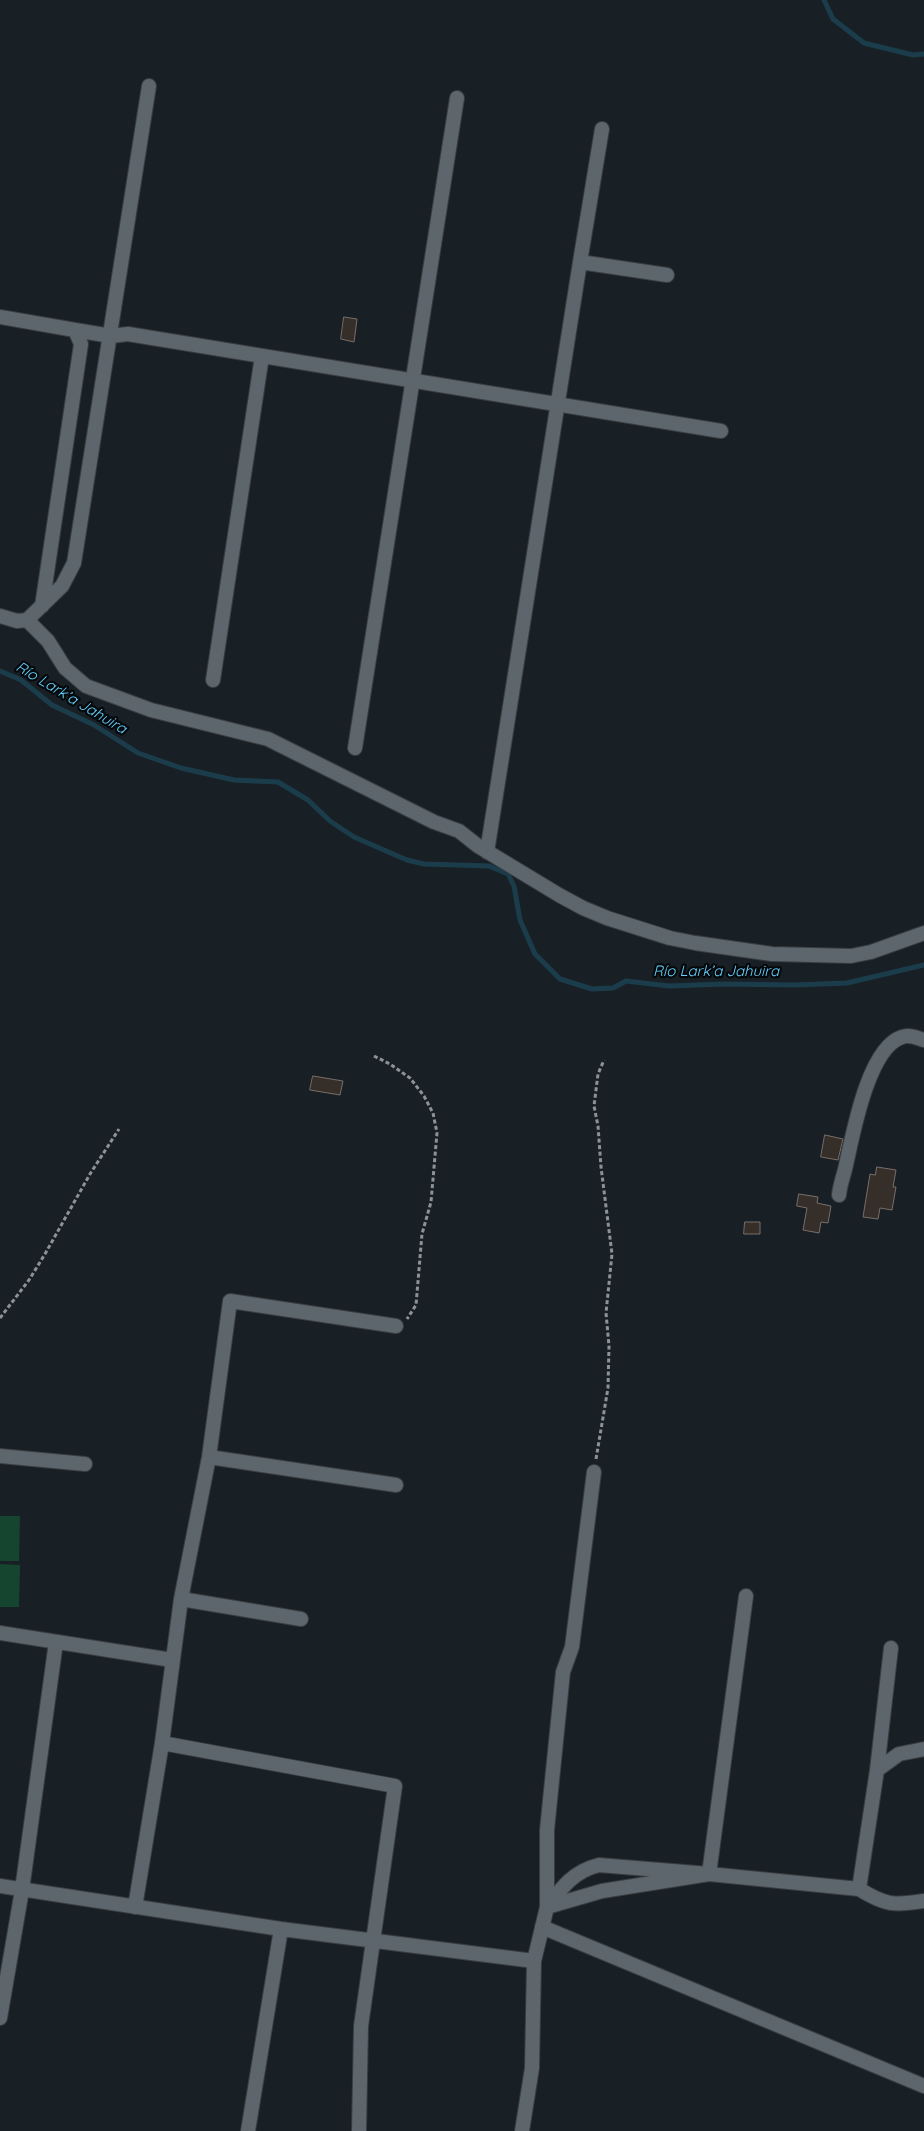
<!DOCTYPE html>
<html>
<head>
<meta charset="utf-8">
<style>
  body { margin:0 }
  canvas { display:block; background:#181f25 }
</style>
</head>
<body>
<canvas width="924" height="2131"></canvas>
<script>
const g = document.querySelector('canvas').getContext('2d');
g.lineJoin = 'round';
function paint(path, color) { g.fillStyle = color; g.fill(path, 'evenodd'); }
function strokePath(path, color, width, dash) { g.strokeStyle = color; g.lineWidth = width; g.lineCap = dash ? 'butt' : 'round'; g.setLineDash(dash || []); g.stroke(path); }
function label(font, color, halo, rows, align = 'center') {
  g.font = font + ' Quicksand,sans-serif'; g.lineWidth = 4.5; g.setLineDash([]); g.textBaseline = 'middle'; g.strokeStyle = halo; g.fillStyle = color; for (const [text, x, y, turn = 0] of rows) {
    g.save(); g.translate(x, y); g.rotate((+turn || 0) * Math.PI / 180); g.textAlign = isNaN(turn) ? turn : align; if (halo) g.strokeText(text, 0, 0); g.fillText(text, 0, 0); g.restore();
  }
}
paint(new Path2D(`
  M0,1516H20L19,1561H0Z
  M0,1564L20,1565L19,1607H0Z`), '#15442f');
strokePath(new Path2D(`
  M824,0L833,19L864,43L913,55L924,54
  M0,671L21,680L52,705L94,725L138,753L181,768L234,780L278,782L308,800L330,821L354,837L407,860L424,864L489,866L508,874L514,886L520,920L535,954L560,979L592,989L613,988L626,981L669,986L724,984L795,985L847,983L924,965`), '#1b3d4b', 5);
const building = new Path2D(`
  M344,317L357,319L354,342L341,339Z
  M313,1076L343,1081L340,1095L310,1090Z
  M825,1135L843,1139L838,1160L821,1157Z
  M877,1167L896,1170L893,1187H896L892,1210L880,1208L878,1219L863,1217L870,1174L875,1175Z
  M799,1194L818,1197L817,1203L831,1206L828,1223L821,1222L819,1233L803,1230L807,1208L797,1206Z
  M745,1222H760V1234H744Z`);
paint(building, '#362f29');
strokePath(building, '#776e68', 1);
const minor = new Path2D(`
  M580,262L602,129
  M0,317L75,330L81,344L42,606
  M75,330L111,336L128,334L721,431
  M0,616L17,621L27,620L48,641L65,668L86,686L151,710L268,739L434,822L459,831L478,846L559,895L583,908L607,918L670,938L695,943L772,954L851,956L871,952L924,933
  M27,620L62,586L74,563L149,86
  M213,680L262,356
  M355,748L457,98
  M487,852L580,262L667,275
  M839,1195C840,1184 844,1175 846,1165C853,1134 868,1048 902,1037C909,1034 917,1038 924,1040
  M0,1456L85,1464
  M209,1457L396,1485
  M181,1599L301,1619
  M0,1633L172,1660
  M162,1743L395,1786L361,2026L359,2131
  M877,1770L899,1754L924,1749
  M0,1886L281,1929L534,1961
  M859,1889L877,1770L891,1648
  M135,1907L162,1743L181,1599L209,1457L230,1301L396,1326
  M547,1907C562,1887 574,1871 599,1865L709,1874L746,1596
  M547,1907V1830L563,1672L572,1647L594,1472
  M542,1927L924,2086
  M0,2018L22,1890L56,1642
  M248,2131L281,1929
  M522,2131L532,2068L534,1961L547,1907L602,1891L709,1874L859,1889C885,1905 894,1906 924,1901`);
strokePath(minor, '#383d41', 16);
strokePath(new Path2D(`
  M374,1056L390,1064L410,1078L424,1096L433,1113L437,1133L431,1202L422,1234L416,1305L407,1319
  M0,1318L29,1280L45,1254L90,1174L119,1129
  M596,1459L608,1388L609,1346L606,1313L612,1254L601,1167L598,1126L594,1106L598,1074L604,1060`), '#8c9297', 3, [4, 2.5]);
strokePath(minor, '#5d666c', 14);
label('italic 15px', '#64d0fc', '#06090b', [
  ["Río Lark’a Jahuira",71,698,31],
  ["Río Lark’a Jahuira",716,971]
]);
</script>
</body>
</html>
